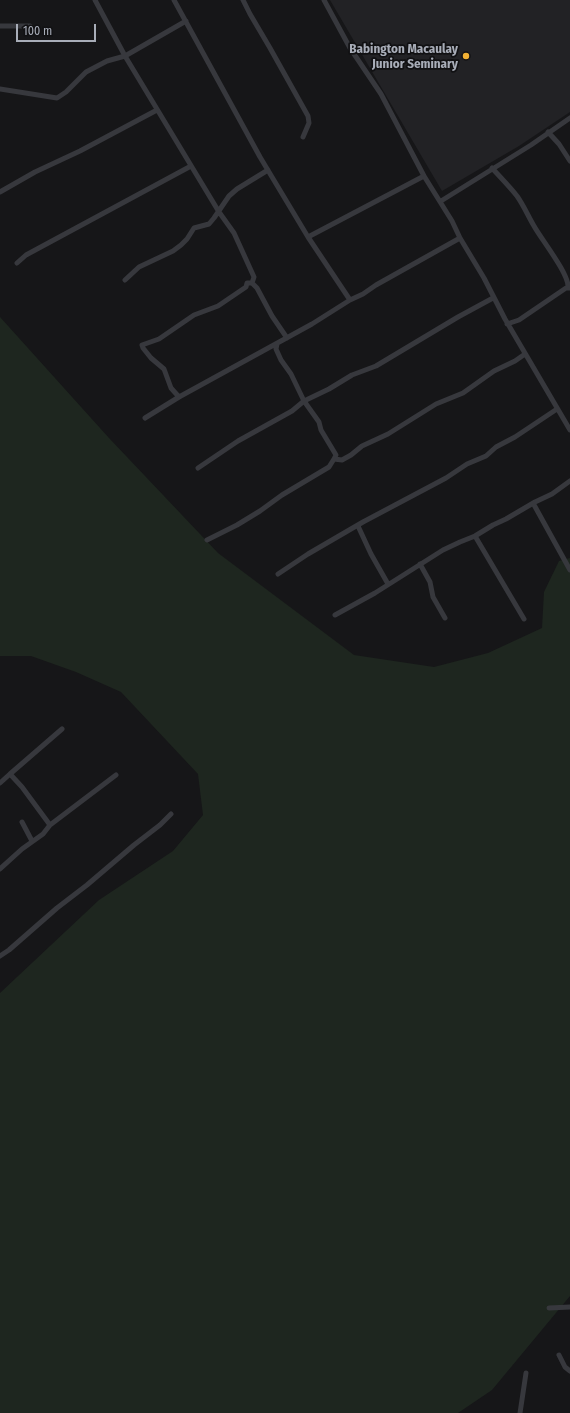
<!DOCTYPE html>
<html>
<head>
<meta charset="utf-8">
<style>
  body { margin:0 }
  #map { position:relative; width:570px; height:1413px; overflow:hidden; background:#161618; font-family:"Fira Sans Condensed",sans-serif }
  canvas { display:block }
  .scale { position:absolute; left:16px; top:24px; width:80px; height:18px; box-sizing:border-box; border:2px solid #a8adb8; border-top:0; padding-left:5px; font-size:12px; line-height:14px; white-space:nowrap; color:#a8adb8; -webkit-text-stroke:3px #111113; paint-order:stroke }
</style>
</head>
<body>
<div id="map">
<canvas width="570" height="1413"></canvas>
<div class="scale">100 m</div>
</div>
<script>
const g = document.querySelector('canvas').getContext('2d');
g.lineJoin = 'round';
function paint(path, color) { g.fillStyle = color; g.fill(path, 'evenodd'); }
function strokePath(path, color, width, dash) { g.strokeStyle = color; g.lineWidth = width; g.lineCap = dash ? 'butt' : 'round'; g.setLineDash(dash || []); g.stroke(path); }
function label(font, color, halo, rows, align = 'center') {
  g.font = font + ' "Fira Sans Condensed",sans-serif'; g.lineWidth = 3.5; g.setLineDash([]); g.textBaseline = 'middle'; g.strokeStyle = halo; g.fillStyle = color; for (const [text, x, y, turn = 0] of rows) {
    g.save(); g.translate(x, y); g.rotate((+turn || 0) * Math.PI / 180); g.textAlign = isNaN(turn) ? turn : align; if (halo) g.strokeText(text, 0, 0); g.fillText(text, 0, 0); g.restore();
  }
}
paint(new Path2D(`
  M330,0H570V112L519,146L442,191Z`), '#222225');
paint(new Path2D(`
  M0,317L109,438L218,553L354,655L434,667L488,653L542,628L544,592L559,561L570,558V1296L492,1390L458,1413H0V993L99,900L173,851L203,815L198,774L121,692L76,672L31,656H0Z`), '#1e261f');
strokePath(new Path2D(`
  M174,0L260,157L308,237L350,300
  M243,0L250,14L270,48L308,116L309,123L303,137
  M324,0L350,48L381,94L424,176L452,221L460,238L484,278L505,319L570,430
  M186,21L125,56L219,212L234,233L254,277L252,283L257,288L272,316L287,338
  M0,26H30
  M0,89L57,98L66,92L86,72L107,61L125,56L95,0
  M548,132L559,144L570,161
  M492,168C501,178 510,187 517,196C524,206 528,216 534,226C541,239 570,275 568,288
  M0,192L35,172L80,151L157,110
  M441,201L531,145L570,118
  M308,237L424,176
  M17,263L26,255L191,166
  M125,280L139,267L173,251L181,245L187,239L194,228L209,224L214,218L229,196L237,189L268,170
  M507,324L519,320L566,288H570
  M277,344L276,349L281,360L291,374L304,401L319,422L321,430L336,455L334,459L342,460L351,455L362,446L388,434L436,404L463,393L494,371L515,361L525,354
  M179,397L171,388L164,369L151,358L143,348L142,345L159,339L194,315L218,306L246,287L247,283H252
  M145,418L179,397L312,324L350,300L363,294L376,285L460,238
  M198,468L238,441L292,411L304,401L329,389L352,375L376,366L458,317L493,298
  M533,503L570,570
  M358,526L371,554L388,584
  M475,536L524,619
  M207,540L237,525L260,511L282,495L329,467L334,459
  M420,564L430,582L433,597L445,618
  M278,574L308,554L363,522L446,478L467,464L486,456L496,447L515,437L557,409
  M335,615L375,593L443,550L460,542L475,536L493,525L506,519L535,502L552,494L570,481
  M10,774L62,729
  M0,783L10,774L22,787L50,825
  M22,822L32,841
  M0,869L22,849L43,834L50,825L116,775
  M0,956L9,950L57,908L87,885L134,845L160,825L171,814
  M549,1308L570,1307
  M559,1355L565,1367L570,1371
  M520,1413L526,1373`), '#37383d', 5);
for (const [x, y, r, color] of [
  [466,56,4,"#f2b134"]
]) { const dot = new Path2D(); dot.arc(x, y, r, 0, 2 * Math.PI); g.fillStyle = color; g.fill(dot); strokePath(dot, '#111113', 1.5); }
label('bold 13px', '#a8adb8', '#111113', [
  ["Babington Macaulay",458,49],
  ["Junior Seminary",458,64]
], 'right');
</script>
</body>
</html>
